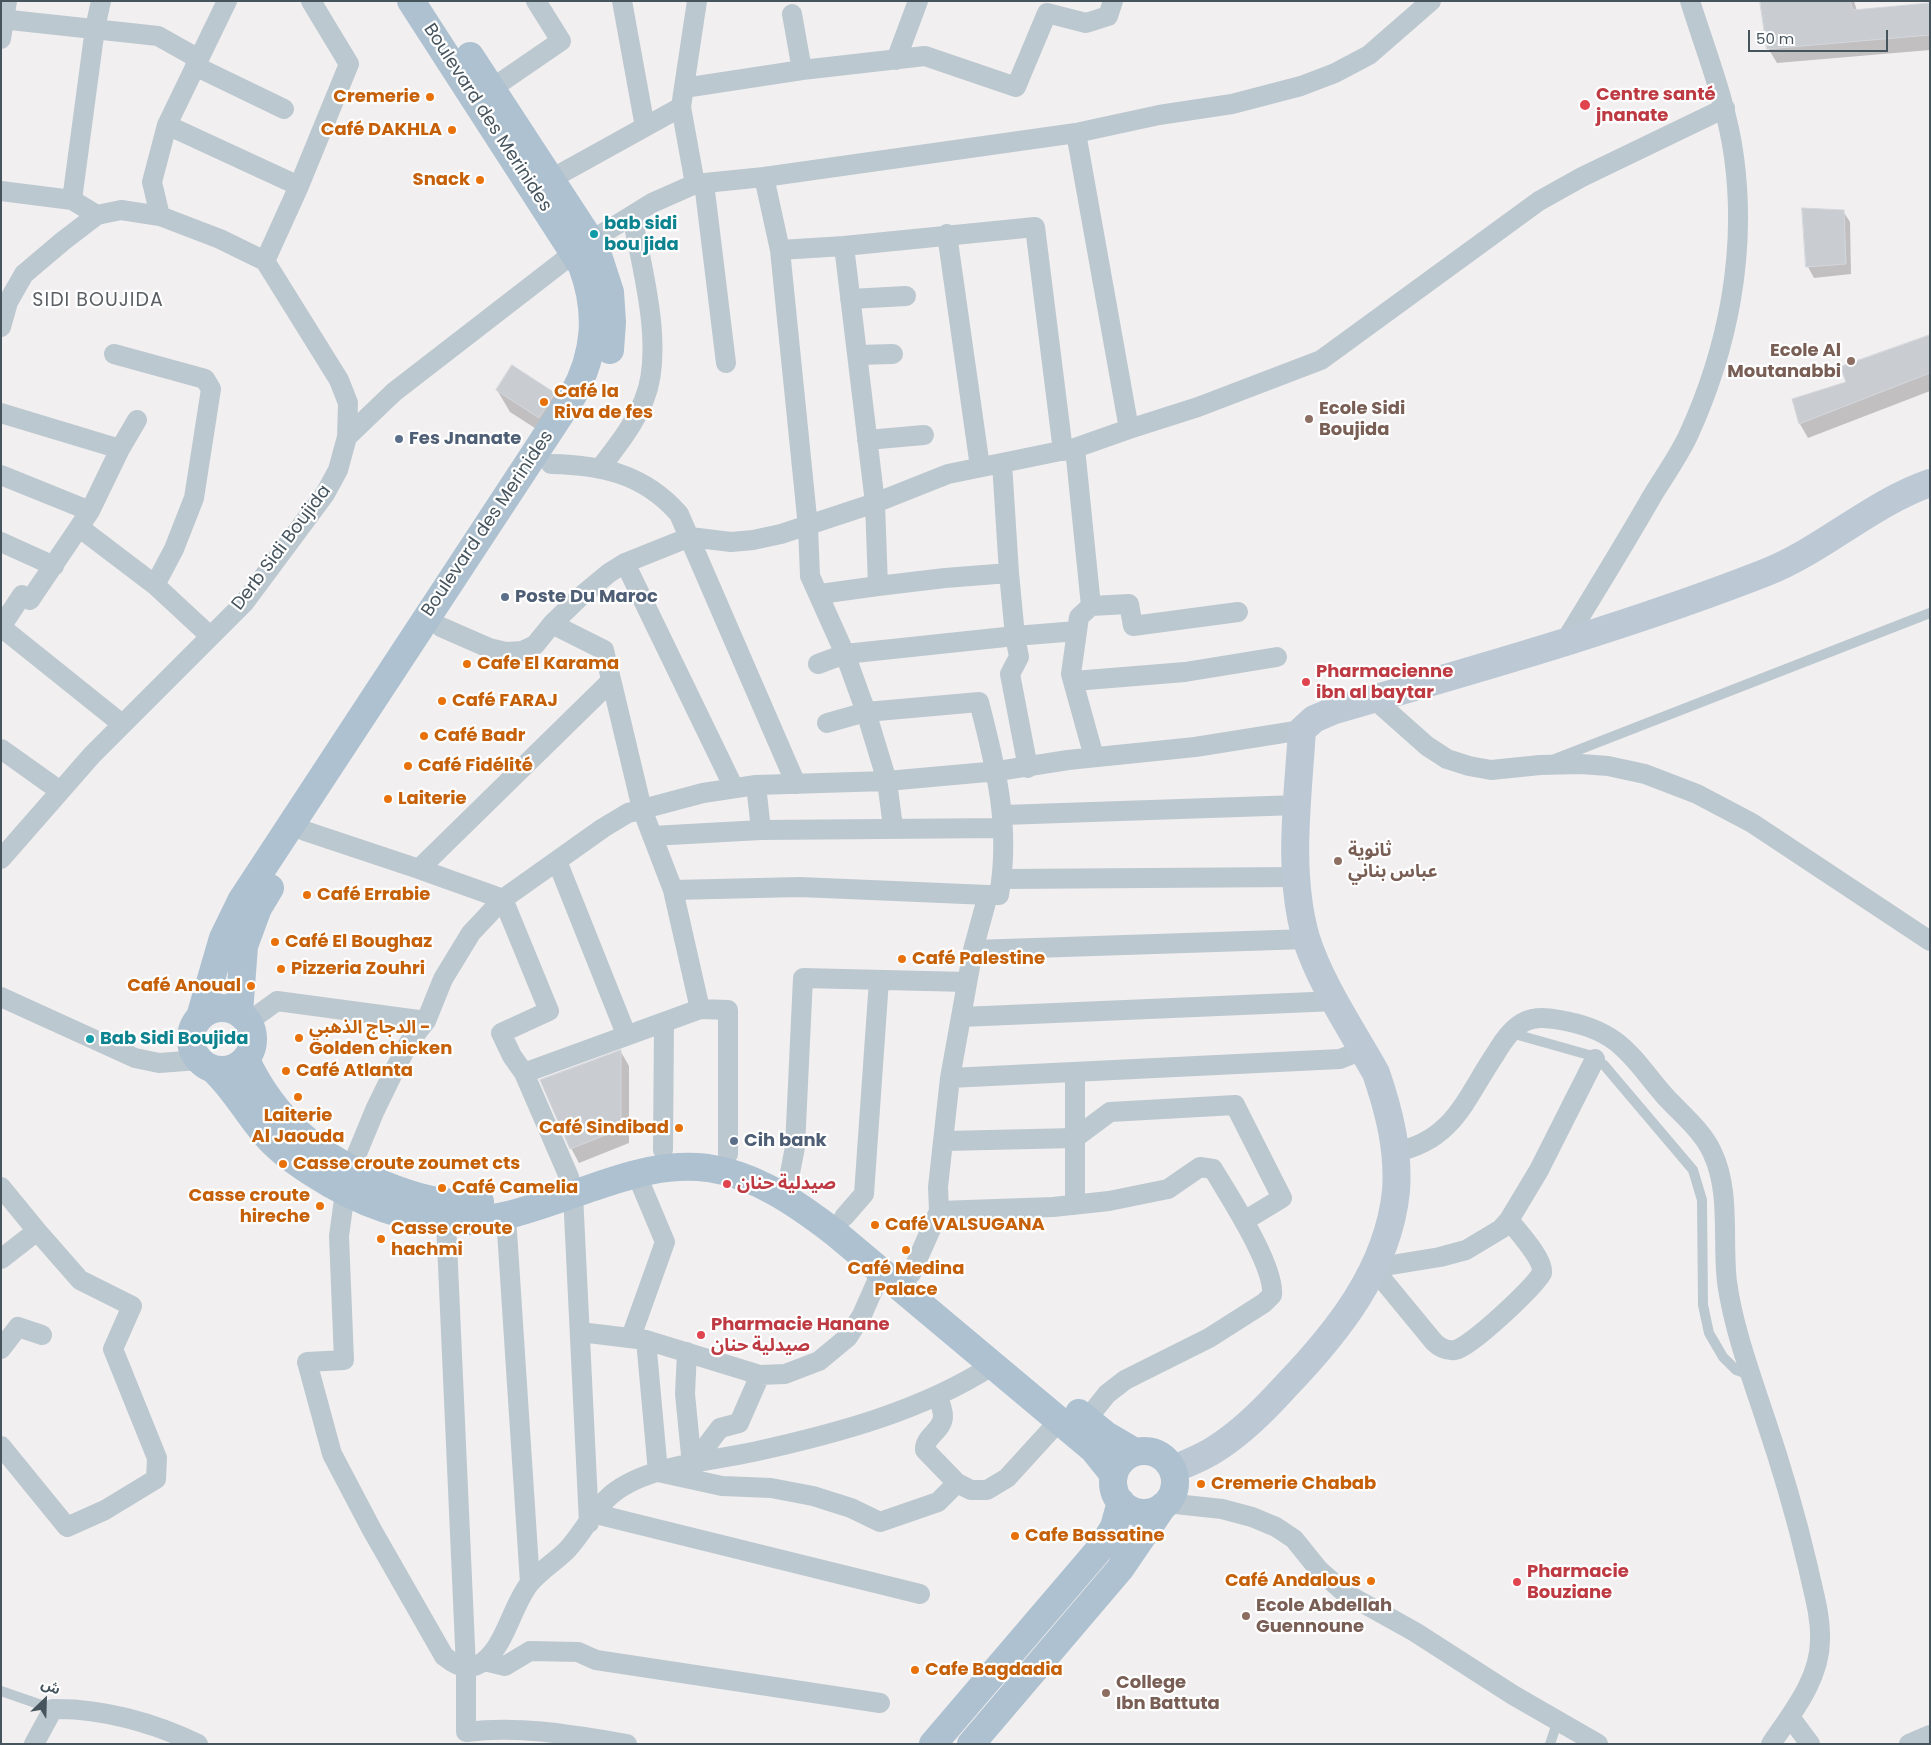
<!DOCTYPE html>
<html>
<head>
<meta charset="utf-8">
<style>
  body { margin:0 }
  #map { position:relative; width:1931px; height:1745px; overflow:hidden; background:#f2eff0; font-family:Poppins,"Noto Sans Arabic",sans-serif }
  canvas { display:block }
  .frame { position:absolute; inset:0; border:2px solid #46545e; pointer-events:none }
  .north { position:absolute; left:20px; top:1675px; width:50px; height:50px; -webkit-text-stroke:4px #fff; paint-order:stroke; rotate:24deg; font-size:14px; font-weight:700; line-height:20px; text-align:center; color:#46545e }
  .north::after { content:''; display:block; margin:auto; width:18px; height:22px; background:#46545e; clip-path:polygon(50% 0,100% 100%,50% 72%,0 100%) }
  .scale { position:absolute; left:1748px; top:30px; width:140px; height:22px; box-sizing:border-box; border:2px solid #46545e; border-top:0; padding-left:6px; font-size:15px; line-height:18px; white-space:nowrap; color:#46545e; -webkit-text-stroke:4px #fff; paint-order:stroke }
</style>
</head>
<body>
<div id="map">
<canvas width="1931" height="1745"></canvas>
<div class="frame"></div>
<div class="north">ش</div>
<div class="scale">50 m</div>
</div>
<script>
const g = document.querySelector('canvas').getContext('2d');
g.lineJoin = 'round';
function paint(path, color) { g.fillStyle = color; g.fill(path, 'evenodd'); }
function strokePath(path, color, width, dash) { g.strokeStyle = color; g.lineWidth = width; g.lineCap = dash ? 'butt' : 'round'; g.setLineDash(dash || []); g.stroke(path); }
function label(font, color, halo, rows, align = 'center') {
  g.font = font + ' Poppins,"Noto Sans Arabic",sans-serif'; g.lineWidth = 4.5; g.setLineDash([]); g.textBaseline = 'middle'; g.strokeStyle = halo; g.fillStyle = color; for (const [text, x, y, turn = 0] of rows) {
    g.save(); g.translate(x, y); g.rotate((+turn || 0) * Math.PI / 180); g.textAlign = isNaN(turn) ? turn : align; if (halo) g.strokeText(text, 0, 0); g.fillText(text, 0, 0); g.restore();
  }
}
paint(new Path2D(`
  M1761,1H1854L1857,11L1930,4V50L1777,63L1768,48Z
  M1843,211L1850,222L1851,274L1814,278L1808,267Z
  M1930,336V391L1808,438L1800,424L1848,383Z
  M497,390L554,394L567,416L552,439L510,412Z
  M621,1052L629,1066V1143L579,1163L571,1148Z`), '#0003');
const building = new Path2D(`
  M1760,1H1850L1853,10L1930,3V35L1767,49Z
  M1802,208L1844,210L1846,264L1806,267Z
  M1930,335V373L1799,424L1792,399L1846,382L1840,367Z
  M512,365L555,393L539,418L496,390Z
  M621,1050V1129L570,1149L540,1080Z`);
paint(building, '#c9cdd2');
strokePath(building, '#d3d6db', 1);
strokePath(new Path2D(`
  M1555,759L1930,613
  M1511,1033L1589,1055L1604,1065L1693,1170L1702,1200L1703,1305L1709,1333L1723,1357L1736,1370L1750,1375
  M1,1691L53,1709
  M1550,1744L1558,1720`), '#bcc8cf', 10);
strokePath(new Path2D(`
  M622,1L645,127
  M792,14L802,70
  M1,19L158,36L199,59
  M1,39L7,1
  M896,60L918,1
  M195,66L284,109
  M684,88L802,70L925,56L1016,87L1047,13L1086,23L1108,16L1113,1
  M491,89L561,41L536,1
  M167,125L299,186
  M1076,133L1129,429L1198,407L1321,360L1539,201L1582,177L1725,108
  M764,177L780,250L808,527L810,576L845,654L866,712L887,781L893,827
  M551,179L681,107
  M704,183L726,363
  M695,184L681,107L697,1
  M1,191L72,200
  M97,215L72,200L95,28L101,1
  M160,216L152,182L167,125L227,1
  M947,234L980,467
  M592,240L652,203L695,184L764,177L1076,133L1159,115L1232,104L1301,86L1335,73L1369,55L1431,1
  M780,250L844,246L1035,227L1063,451
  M265,261L299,186L349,64L311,1
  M850,299L906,296
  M1,327L8,302L24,274L63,241L97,215L121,210L160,216L220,239L265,261L339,380L348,403L347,437L338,470L325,494L244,603L92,755L1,859
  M114,354L205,379L211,389L194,498L174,549L155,585
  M857,355L893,354
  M1,413L120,449
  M347,437L394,392L575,252
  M867,440L924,435
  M1075,448L1091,606L1079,617L1071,674L1094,757
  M1002,463L1009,573
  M551,464C602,465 644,474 679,514L796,784
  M601,467C617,446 634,425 644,400C665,350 642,268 632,216
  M1,475L90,511
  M80,528L155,585L210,636
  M1,542L54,566
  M625,563L734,788
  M820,594L878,586
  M1091,606L1129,604L1133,626L1238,612
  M552,624L604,650L642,809L673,890L700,1009L524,1073L569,1177L573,1194L589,1523
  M441,627L489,648L506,652L522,651L535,645L552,624L580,597L609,573L625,563L690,537L731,542L753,540L781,534L875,503L948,474L1075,448L1129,429
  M1564,643C1593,595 1623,547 1651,498C1663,478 1678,457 1688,436C1728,349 1747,253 1734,157C1727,104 1706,52 1690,1
  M818,664L845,654L1015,636L1009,573L945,578L878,586L875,503L844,246
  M1074,681L1185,672L1277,657
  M1374,699L1427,746L1447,759L1469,766L1491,770L1540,765L1581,764L1608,766L1645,774L1697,794L1752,823L1930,941
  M827,723L866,712L979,702C996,767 1011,828 999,895H988L973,950L950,1078L938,1187L939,1211L911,1274
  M122,724L1,627L22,595L30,600L90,511L120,449L137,420
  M1,749L60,791
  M1028,768L1010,674L1019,657L1015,636L1077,631
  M756,785L761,830
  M1003,815L1298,805
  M305,831L419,869L611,681
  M652,836L761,830L1002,828
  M557,861L626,1034
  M419,869L503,899L549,1011L501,1033L512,1056L524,1073
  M1002,879L1296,877
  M673,890L800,887L988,895
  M973,950L1307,939
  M1,997L135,1058L159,1063L199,1060
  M700,1009L728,1010V1154
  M961,1017L1336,1001
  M248,1022L277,1001L426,1021
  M950,1078L1340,1059L1363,1050
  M945,1141L1075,1138L1110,1112L1235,1105L1282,1198L1244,1221
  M663,1150L664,1022
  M1395,1152C1454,1141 1466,1097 1496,1053C1503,1041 1512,1028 1524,1022C1536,1016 1548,1018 1560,1020C1578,1023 1600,1030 1615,1041C1634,1055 1648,1077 1664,1095C1680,1113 1702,1130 1712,1152C1731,1191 1722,1240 1727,1282C1733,1326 1750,1373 1764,1415C1781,1465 1796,1516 1808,1567C1813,1591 1821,1616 1820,1640C1820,1679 1792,1713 1771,1744
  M351,1168L375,1110L394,1071L410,1041L426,1021L443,979L471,933L503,899L603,828L628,813L703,793L756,785L887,781L998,771L1068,760L1195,747L1302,730
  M789,1178L795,1147L803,978L967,982
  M1,1187L37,1231
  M345,1192L339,1236L344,1360L307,1362L332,1454L372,1530L444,1656C456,1666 470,1672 484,1661C506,1644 513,1603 530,1583C541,1570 556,1561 567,1550C583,1533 594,1509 612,1494C646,1466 711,1461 753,1452C835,1434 922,1411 993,1365
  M1075,1205V1072
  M939,1211L1053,1207L1109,1201L1168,1189L1200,1167L1213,1169C1229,1196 1275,1266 1272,1295L1264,1303L1209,1338L1125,1380L1107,1394L1087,1419
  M506,1216L530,1583
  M844,1217L864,1194L879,980
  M1509,1220C1518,1232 1544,1259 1542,1273C1533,1288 1471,1347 1455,1350C1446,1351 1440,1348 1434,1342L1373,1268L1440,1257L1466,1250L1501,1229L1509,1220L1539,1170L1595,1059
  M446,1221L466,1668V1732C520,1725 573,1735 627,1744
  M1,1259L37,1231L80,1280L132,1306L113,1349L157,1458L156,1479L105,1510L67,1527L1,1446
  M580,1332L646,1340L760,1375L785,1374L819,1361L848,1337L862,1315L881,1272
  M631,1337L665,1242L636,1173
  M646,1340L658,1472L722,1486L771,1488L813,1496L851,1508L880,1522L938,1502L957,1483
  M1,1349L18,1327L42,1335
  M687,1352L685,1394L692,1465
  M938,1397C940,1403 943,1410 943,1416C943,1431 924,1436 925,1450L957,1483L971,1490H987L1007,1478L1059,1421
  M692,1465L720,1428L739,1423L760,1375
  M1166,1503L1222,1509L1252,1517L1276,1527L1294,1539L1319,1570L1345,1593L1415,1632L1513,1695L1598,1744
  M596,1514L920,1594
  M484,1661L505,1666L530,1651L578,1652L596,1660L880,1703
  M1790,1717L1810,1744
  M34,1744L53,1709C102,1708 154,1723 198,1744
  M1909,1744L1930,1735`), '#bcc8cf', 20);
strokePath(new Path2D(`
  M1173,1469C1189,1463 1206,1456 1220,1446C1244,1430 1265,1409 1284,1388C1337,1333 1388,1270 1396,1191C1399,1150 1389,1111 1376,1073C1352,1030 1321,985 1306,938C1287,872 1298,797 1302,730L1314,719L1335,710C1480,668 1627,627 1767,572C1824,549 1872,503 1930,483`), '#bcc9d5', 28);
strokePath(new Path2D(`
  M470,56L596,249L610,292L612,322L610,350
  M191 1039a31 31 0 1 1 62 0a31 31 0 1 1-62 0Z
  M239,1013L244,946L258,908L270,888
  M200,1017L223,938L241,901L573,395C596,353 599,312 582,266L411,1
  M246,1060C259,1088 279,1115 302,1136C342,1171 426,1211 480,1202
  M213,1069C234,1088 246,1112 265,1134C277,1149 294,1161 311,1172C369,1210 434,1232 504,1216C534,1209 564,1197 594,1187C632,1174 667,1163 708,1168C756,1175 796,1203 834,1232L1093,1449L1114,1475
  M1079,1413L1106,1435L1135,1452
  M1113 1482a31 31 0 1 1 62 0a31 31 0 1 1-62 0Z
  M933,1744L1103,1545L1114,1527L1121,1502
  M971,1744L1120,1569L1163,1506`), '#adc1d0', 28);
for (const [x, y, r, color] of [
  [430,97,5,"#e8710a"],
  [1585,105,6,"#e0444e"],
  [452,130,5,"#e8710a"],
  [480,180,5,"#e8710a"],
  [594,234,5,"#0f9aa8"],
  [1851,361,5,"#8d6e63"],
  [544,402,5,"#e8710a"],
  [1309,419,5,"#8d6e63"],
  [399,439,5,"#5c6f8a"],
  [505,597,5,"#5c6f8a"],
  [467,664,5,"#e8710a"],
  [1306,682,5,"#e0444e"],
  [442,701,5,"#e8710a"],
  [424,736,5,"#e8710a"],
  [408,766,5,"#e8710a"],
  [388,799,5,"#e8710a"],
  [1338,861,5,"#8d6e63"],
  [307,895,5,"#e8710a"],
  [275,942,5,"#e8710a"],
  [902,959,5,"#e8710a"],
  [281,969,5,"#e8710a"],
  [251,986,5,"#e8710a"],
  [299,1038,5,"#e8710a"],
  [90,1039,5,"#0f9aa8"],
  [286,1071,5,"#e8710a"],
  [298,1097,5,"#e8710a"],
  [679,1128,5,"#e8710a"],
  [734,1141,5,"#5c6f8a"],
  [283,1164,5,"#e8710a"],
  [727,1184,5,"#e0444e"],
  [442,1188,5,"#e8710a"],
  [320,1206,5,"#e8710a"],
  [875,1225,5,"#e8710a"],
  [381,1239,5,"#e8710a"],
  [906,1250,5,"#e8710a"],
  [701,1335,5,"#e0444e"],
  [1201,1484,5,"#e8710a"],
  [1015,1536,5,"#e8710a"],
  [1371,1581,5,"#e8710a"],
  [1517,1582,5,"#e0444e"],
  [1246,1616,5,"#8d6e63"],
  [915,1670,5,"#e8710a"],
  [1106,1693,5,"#8d6e63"]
]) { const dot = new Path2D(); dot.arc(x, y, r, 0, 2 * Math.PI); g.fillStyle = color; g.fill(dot); strokePath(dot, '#fff', 2); }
label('bold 18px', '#be3a42', '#fff', [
  ["Centre santé",1596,95],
  ["jnanate",1596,116],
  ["Pharmacienne",1316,672],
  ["ibn al baytar",1316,693],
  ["صيدلية حنان",737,1184],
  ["Pharmacie Hanane",711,1325],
  ["صيدلية حنان",711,1346],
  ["Pharmacie",1527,1572],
  ["Bouziane",1527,1593]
], 'left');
label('bold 18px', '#c56008', '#fff', [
  ["Cremerie",420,97,"right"],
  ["Café DAKHLA",442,130,"right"],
  ["Snack",470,180,"right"],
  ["Café la",554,392],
  ["Riva de fes",554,413],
  ["Cafe El Karama",477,664],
  ["Café FARAJ",452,701],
  ["Café Badr",434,736],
  ["Café Fidélité",418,766],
  ["Laiterie",398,799],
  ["Café Errabie",317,895],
  ["Café El Boughaz",285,942],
  ["Café Palestine",912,959],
  ["Pizzeria Zouhri",291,969],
  ["Café Anoual",241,986,"right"],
  ["الدجاج الذهبي -",309,1028],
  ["Golden chicken",309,1049],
  ["Café Atlanta",296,1071],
  ["Laiterie",298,1116,"center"],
  ["Al Jaouda",298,1137,"center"],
  ["Café Sindibad",669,1128,"right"],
  ["Casse croute zoumet cts",293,1164],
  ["Café Camelia",452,1188],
  ["Casse croute",310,1196,"right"],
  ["hireche",310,1217,"right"],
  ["Café VALSUGANA",885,1225],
  ["Casse croute",391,1229],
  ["hachmi",391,1250],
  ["Café Medina",906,1269,"center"],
  ["Palace",906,1290,"center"],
  ["Cremerie Chabab",1211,1484],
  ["Cafe Bassatine",1025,1536],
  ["Café Andalous",1361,1581,"right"],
  ["Cafe Bagdadia",925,1670]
], 'left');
label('18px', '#46545e', '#fff', [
  ["Boulevard des Merinides",487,118,57],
  ["Boulevard des Merinides",488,524,-56],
  ["Derb Sidi Boujida",282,548,-53]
]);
label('bold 18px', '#0d838f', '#fff', [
  ["bab sidi",604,224],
  ["bou jida",604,245],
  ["Bab Sidi Boujida",100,1039]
], 'left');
label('bold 18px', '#785e54', '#fff', [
  ["Ecole Al",1841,351,"right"],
  ["Moutanabbi",1841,372,"right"],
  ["Ecole Sidi",1319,409],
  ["Boujida",1319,430],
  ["ثانوية",1348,851],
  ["عباس بناني",1348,872],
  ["Ecole Abdellah",1256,1606],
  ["Guennoune",1256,1627],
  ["College",1116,1683],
  ["Ibn Battuta",1116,1704]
], 'left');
label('bold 18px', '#4e5e75', '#fff', [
  ["Fes Jnanate",409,439],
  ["Poste Du Maroc",515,597],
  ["Cih bank",744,1141]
], 'left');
g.letterSpacing = '1px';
label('19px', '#5b6065', '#fff', [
  ["SIDI BOUJIDA",98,301]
]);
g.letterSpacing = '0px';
</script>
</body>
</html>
